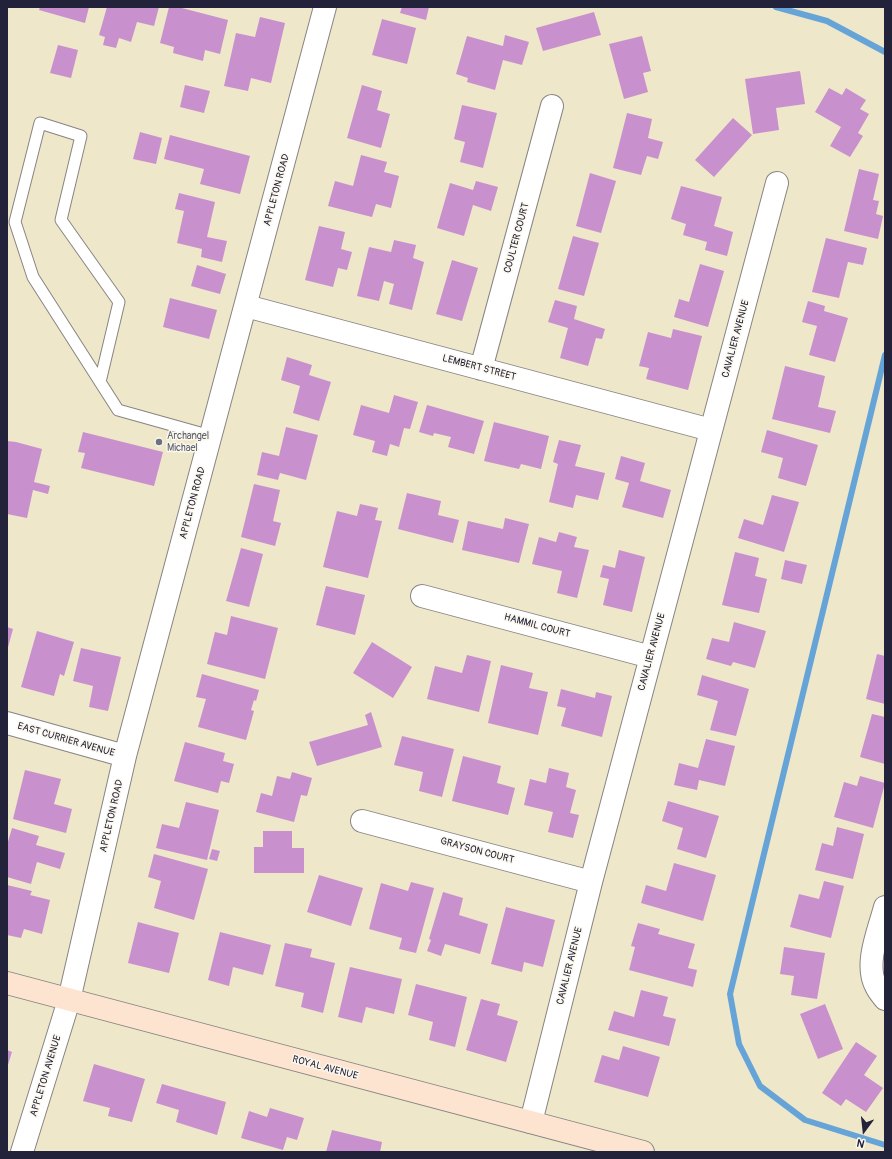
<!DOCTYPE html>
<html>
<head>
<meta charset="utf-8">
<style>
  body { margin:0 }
  #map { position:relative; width:892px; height:1159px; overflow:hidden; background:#eee7ca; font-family:Pangolin,sans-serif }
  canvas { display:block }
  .frame { position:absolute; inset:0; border:8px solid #22223b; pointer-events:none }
  .north { position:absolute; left:844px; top:1111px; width:40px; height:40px; -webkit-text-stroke:3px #fbf7ec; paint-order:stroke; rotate:195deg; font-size:11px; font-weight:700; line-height:16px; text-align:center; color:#22223b }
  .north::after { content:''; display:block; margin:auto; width:14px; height:18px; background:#22223b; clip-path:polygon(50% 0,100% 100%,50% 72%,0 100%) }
</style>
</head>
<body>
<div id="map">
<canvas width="892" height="1159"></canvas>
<div class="frame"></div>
<div class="north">N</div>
</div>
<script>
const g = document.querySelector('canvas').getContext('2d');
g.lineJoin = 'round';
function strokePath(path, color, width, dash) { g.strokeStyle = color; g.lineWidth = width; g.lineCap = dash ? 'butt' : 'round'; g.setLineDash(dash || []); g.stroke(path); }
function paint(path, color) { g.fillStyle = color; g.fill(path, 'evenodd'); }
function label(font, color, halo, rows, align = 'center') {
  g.font = font + ' Pangolin,sans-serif'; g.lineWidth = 3; g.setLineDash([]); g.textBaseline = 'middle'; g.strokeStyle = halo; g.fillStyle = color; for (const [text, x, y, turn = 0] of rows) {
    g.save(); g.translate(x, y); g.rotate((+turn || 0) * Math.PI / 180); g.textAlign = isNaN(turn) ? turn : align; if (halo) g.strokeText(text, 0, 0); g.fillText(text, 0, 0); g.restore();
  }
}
strokePath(new Path2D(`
  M776,7L827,21L885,52
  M885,355L730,994L739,1044L760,1086L805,1120L885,1145`), '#66a4d7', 6);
paint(new Path2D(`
  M40,7H89L85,23L39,10Z
  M107,7H159L154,26L137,22L131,42L119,38L116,48L103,45L105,37L99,35Z
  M169,7H178L228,20L220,54L205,50L203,61L173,53L174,47L160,43Z
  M402,7H429L426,20L400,13Z
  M594,12L601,35L543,51L536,28Z
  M260,17L285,23L271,83L251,78L248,91L224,86L236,33L255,37Z
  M382,19L416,28L407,64L372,55Z
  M505,35L529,42L522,65L503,60L495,90L467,82L468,78L456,74L467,36L503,46Z
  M642,36L651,71L643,73L648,92L624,99L609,44Z
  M58,45L78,50L71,78L50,73Z
  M800,71L805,104L776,108L779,130L753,134L745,79Z
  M185,85L210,91L204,113L180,107Z
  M362,85L382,91L377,110L390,114L381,148L347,138Z
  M829,88L842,95L846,88L866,100L860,109L869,114L858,133L863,136L850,157L830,146L841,127L815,112Z
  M462,105L497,113L483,168L460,162L465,142L454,139Z
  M627,113L652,119L648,138L663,142L658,159L647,156L641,175L613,168Z
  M733,118L752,135L714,177L695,160Z
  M140,132L162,138L156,164L133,159Z
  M170,135L250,156L240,194L200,184L204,169L164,159Z
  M361,155L387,162L384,172L399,176L391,208L376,204L372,217L328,206L335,181L353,186Z
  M859,169L879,174L873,200L879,201L876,214L883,216L878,239L844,231Z
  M590,173L616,181L601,233L576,226Z
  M476,181L498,187L491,211L473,205L464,236L437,228L450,183L473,190Z
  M681,186L722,197L714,226L733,232L727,256L705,250L707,242L683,235L686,224L671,219Z
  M179,193L215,202L207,237L227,241L222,262L201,257L202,249L177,243L184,211L175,209Z
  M319,226L345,232L341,249L352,252L347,270L338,268L333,287L305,280Z
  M573,236L599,243L584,296L558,289Z
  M826,238L867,248L863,265L848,262L839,298L812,292Z
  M394,240L416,245L413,258L424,262L412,310L389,304L394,284L384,281L379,301L357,296L369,247L391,252Z
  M452,260L478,268L462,321L436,314Z
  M700,264L724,271L708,327L674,317L679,299L689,302Z
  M197,265L226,274L220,294L191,286Z
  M170,298L217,310L209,339L163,327Z
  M555,300L577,306L574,319L605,329L602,339L596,338L588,366L560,358L568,328L548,322Z
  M808,301L825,306L824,311L848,318L835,362L809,355L817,326L802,322Z
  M673,329L702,336L688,390L646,379L649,368L639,366L648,332L671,338Z
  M287,357L312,365L309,375L331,382L319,421L293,413L300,386L281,380Z
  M785,366L825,376L818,407L836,411L830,433L772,419Z
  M394,395L418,402L410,429L404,428L399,447L390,444L387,456L372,452L375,441L353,435L361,405L389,413Z
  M427,405L484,421L474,454L448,447L451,437L434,433L433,436L419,432Z
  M494,422L549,436L541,469L521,464L519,469L484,461Z
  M286,427L318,435L306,480L280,473L278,480L257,475L262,452L279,456Z
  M767,430L818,445L806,486L778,478L783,458L761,452Z
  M83,432L163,452L154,486L81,468L85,453L78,452Z
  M559,440L581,445L575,466L605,473L598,500L576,495L573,508L549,502L558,464L553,462Z
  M7,441L16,442L42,449L34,482L50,486L48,494L33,490L27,518L7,514Z
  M621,456L645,463L640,481L671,490L663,518L622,507L629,483L615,479Z
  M254,484L280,490L273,521L281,523L275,546L241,537Z
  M407,493L441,501L438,515L459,520L453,543L398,529Z
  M772,495L799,502L784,552L738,538L744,519L763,525Z
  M360,504L378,508L375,520L382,521L368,578L323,567L337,511L357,516Z
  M505,518L529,524L519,563L462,550L468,521L503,529Z
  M559,532L577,537L574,547L589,550L577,598L557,593L562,571L532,564L539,537L556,542Z
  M241,548L263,554L249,607L226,601Z
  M619,550L645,557L632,612L603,605L609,579L600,577L603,565L615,568Z
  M735,552L759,558L755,576L767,579L759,613L722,605Z
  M785,560L807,565L802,584L781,579Z
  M326,586L365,595L355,635L316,625Z
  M231,616L278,628L265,679L207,664L215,632L227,635Z
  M734,622L766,631L755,668L733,662L731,666L706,659L712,638L729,642Z
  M7,627L13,629L7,651Z
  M37,631L74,642L64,676L60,674L54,696L21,687Z
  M372,642L412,667L393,698L353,673Z
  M81,648L121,657L108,711L89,707L93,686L73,681Z
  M877,654L885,656V704L866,699Z
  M467,655L491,661L479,712L427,699L435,666L462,673Z
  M501,665L533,673L529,688L548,692L538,735L488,723Z
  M202,674L259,690L256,701L254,700L251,710L254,711L246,740L198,727L206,699L196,697Z
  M702,675L749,689L736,736L710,730L718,701L697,695Z
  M561,689L595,698L596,692L612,696L602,737L561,726L566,708L557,706Z
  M371,712L382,747L317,766L309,742L368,725L365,715Z
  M872,714L885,717V764L860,757Z
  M402,736L454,749L442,797L419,791L423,772L394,765Z
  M706,739L735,746L725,786L699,780L697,790L674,785L679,763L698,768Z
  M185,742L225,753L223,761L234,764L229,783L221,781L218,793L174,781Z
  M463,756L501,766L497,783L515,788L508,815L452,801Z
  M549,768L569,773L566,787L576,790L570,813L579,815L573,838L548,832L553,812L524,805L530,779L546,783Z
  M25,770L61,779L54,804L72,809L66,833L13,819Z
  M292,772L312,778L307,796L301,795L294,822L256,812L261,793L272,796L277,776L290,779Z
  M860,776L885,783L873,828L834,817L844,782L857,786Z
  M668,801L719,816L706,858L677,849L683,828L662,821Z
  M186,802L219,810L207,860L156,848L162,824L179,828Z
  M837,827L864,834L853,879L815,870L822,843L833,846Z
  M12,828L39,836L36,845L65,853L60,869L37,862L31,884L7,877V845Z
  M263,831H292V848H304V873H254V847H263Z
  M212,849L220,851L217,861L209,859Z
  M154,854L208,869L194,920L154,908L161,881L148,877Z
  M674,863L716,875L703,921L641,903L646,885L666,891Z
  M319,875L363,888L351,926L307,912Z
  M824,881L844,886L831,938L790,927L799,894L819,899Z
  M411,882L434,888L416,953L399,949L402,938L369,929L381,883L408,891Z
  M7,885L32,891L30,895L50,900L42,934L24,929L21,938L7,935Z
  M443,892L463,898L459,915L488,924L480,954L445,944L441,956L427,951L431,940L429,939Z
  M506,907L555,920L543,967L524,962L522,972L491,964Z
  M138,922L179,933L169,973L128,963Z
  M638,923L660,929L658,934L695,944L688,968L697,970L693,987L629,970L635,947L631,946Z
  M220,932L271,945L263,975L233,967L229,986L208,980Z
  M285,943L312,949L310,957L335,963L323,1013L301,1007L304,993L275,986Z
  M784,947L825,953L817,999L791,995L794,976L780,974Z
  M350,967L402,979L394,1014L366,1007L362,1023L338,1017Z
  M416,984L467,997L455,1047L429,1040L433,1022L408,1015Z
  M641,990L668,997L663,1016L676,1019L669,1046L608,1030L614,1011L634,1017Z
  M481,999L500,1004L497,1015L518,1021L506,1062L466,1050Z
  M825,1004L843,1049L818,1059L800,1014Z
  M856,1042L877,1056L864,1075L883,1088L866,1112L846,1099L841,1106L822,1093Z
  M623,1046L660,1057L648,1097L594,1082L602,1055L619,1060Z
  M7,1050L12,1052L7,1068Z
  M94,1064L145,1079L132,1122L108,1116L110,1108L83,1101Z
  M162,1084L226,1102L217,1135L176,1122L179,1110L156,1103Z
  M270,1108L304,1118L297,1140L287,1137L283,1150L241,1138L249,1111L267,1117Z
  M332,1130L382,1142L380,1152H326Z`), '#c891cd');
const service = new Path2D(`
  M100,382L119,302L61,220L81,136L40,123L15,222L33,277L118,410L211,436`);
const minor = new Path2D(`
  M246,306L711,430
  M481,369L552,106
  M422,596L651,657
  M7,723L125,756
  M362,821L591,882
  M885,907C879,930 864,964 876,986C878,991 882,995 885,999
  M531,1122L591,882L777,183
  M22,1152L69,1000L125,756L325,7`);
const secondary = new Path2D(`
  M7,983L643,1152`);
strokePath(service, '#888482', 13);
strokePath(minor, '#888482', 24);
strokePath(secondary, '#888482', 24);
strokePath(service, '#fff', 11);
strokePath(minor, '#fff', 22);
strokePath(secondary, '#fde4d1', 22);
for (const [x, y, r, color] of [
  [159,442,4,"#6b7280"]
]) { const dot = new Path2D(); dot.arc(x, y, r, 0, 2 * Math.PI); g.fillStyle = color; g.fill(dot); strokePath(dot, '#fbf7ec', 1.5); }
label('10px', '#22223b', '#fbf7ec', [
  ["APPLETON ROAD",277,190,-75],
  ["COULTER COURT",517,238,-75],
  ["CAVALIER AVENUE",736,339,-75],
  ["LEMBERT STREET",479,368,15],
  ["APPLETON ROAD",193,503,-75],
  ["HAMMIL COURT",537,626,15],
  ["CAVALIER AVENUE",652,652,-75],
  ["EAST CURRIER AVENUE",66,740,16],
  ["APPLETON ROAD",112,816,-77],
  ["GRAYSON COURT",477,851,15],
  ["CAVALIER AVENUE",570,966,-76],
  ["ROYAL AVENUE",325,1068,15],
  ["APPLETON AVENUE",46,1076,-73]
]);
label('10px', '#5b616d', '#fbf7ec', [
  ["Archangel",167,436],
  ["Michael",167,448]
], 'left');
</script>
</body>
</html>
